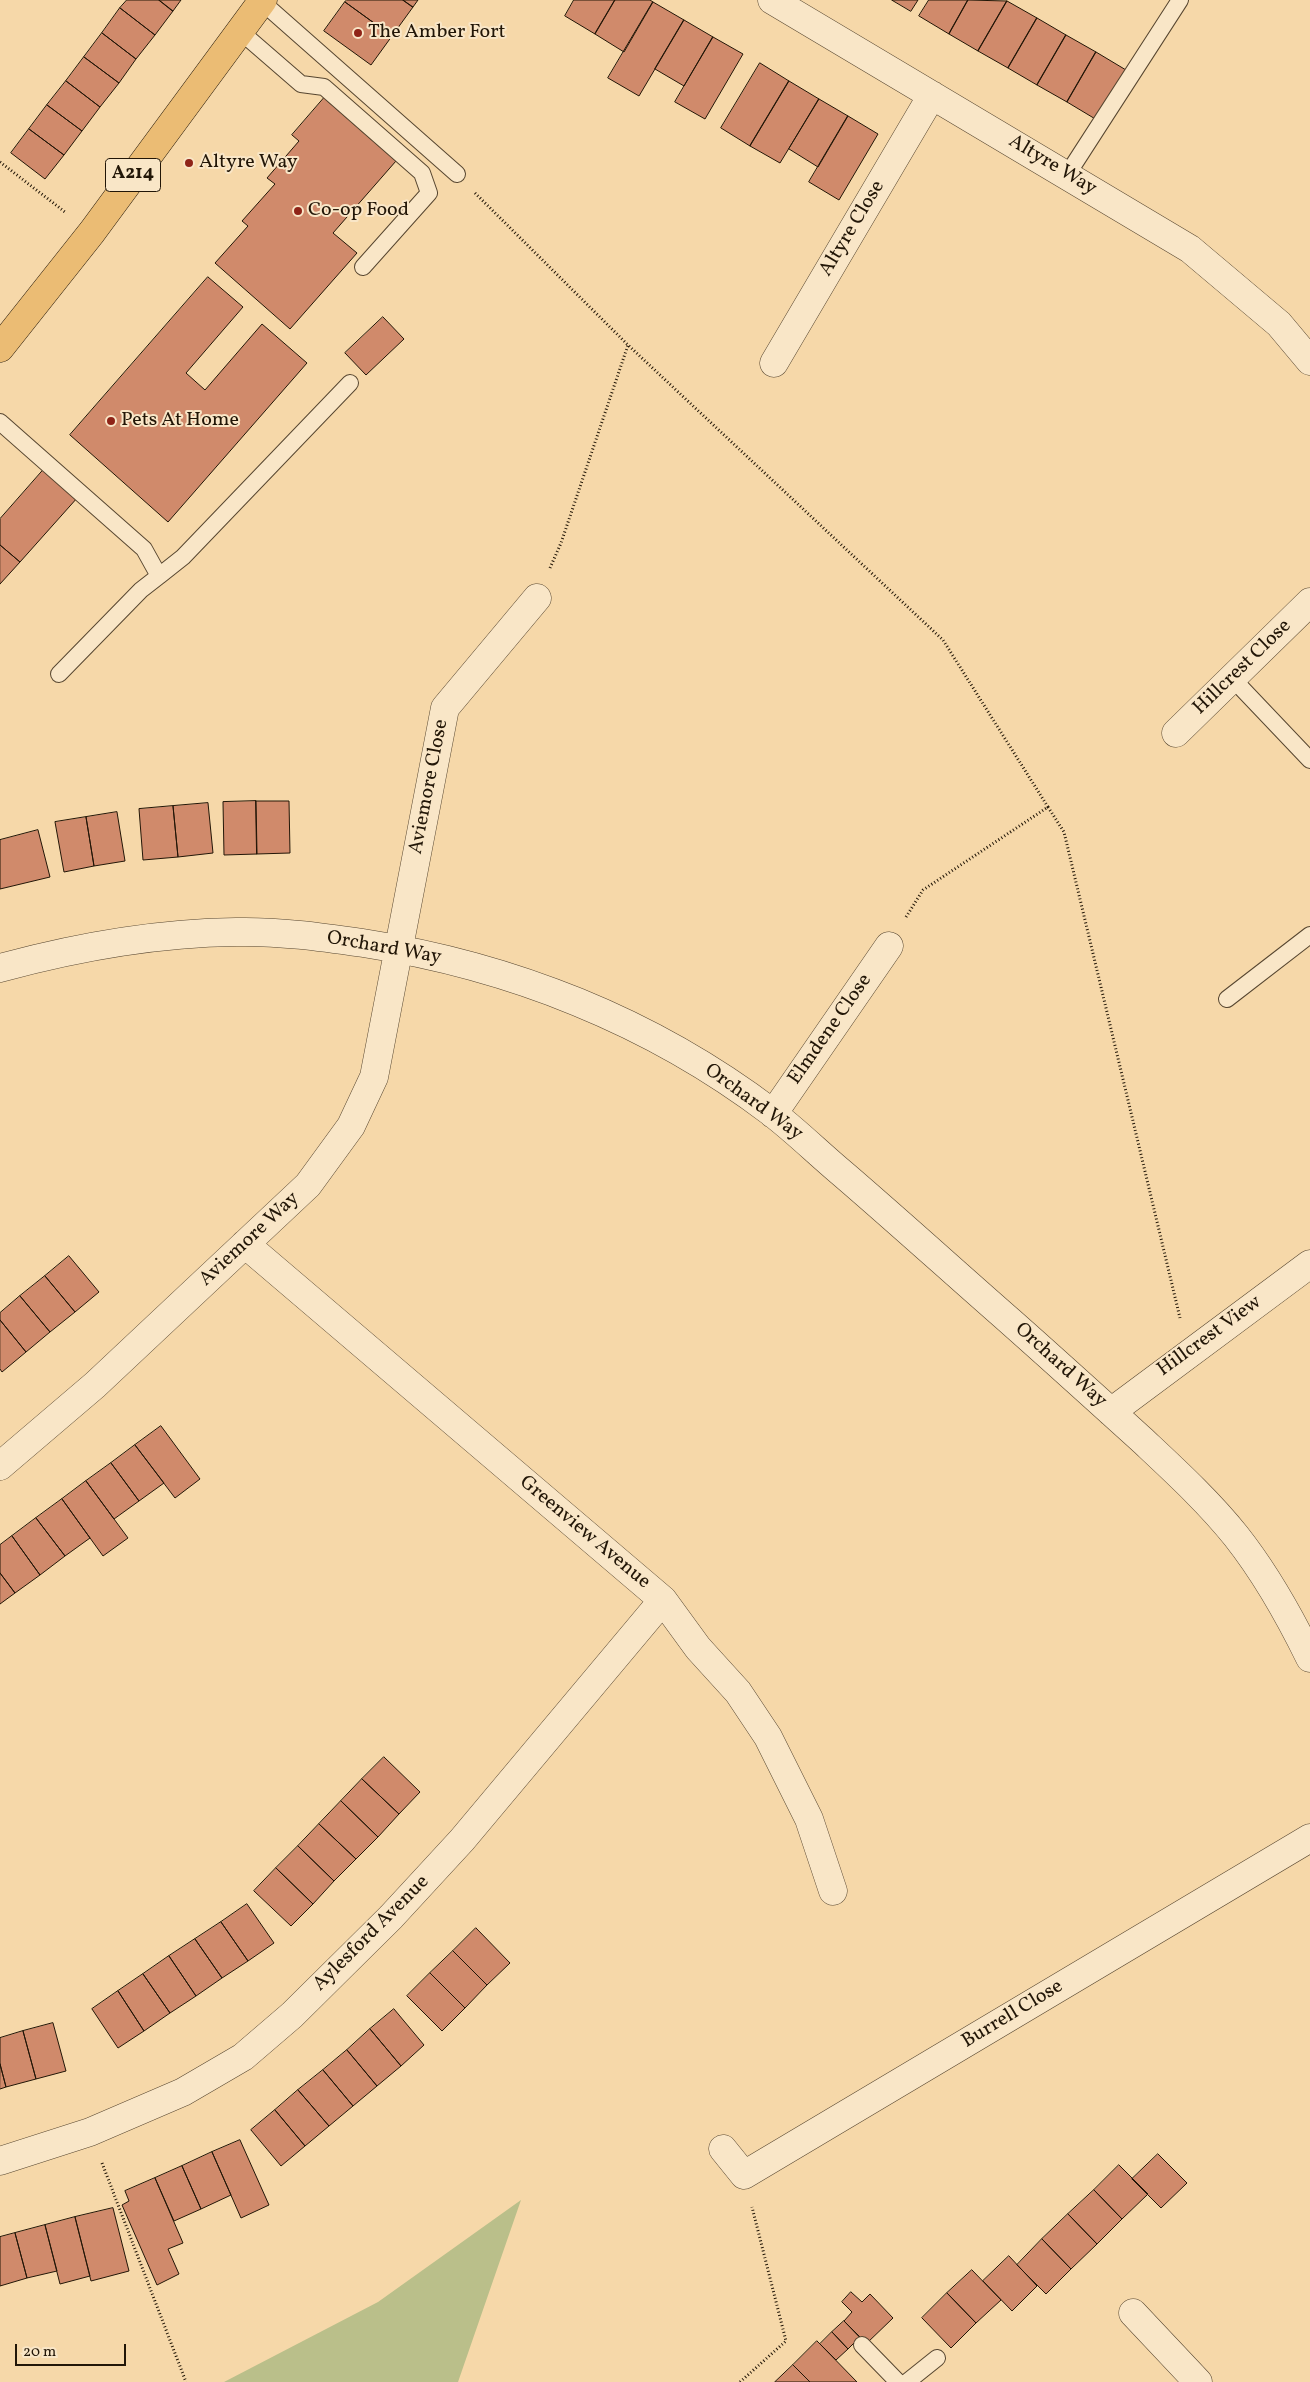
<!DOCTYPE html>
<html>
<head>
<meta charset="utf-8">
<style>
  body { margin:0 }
  #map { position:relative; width:1310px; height:2382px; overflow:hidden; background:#f6d8a9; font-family:Vollkorn,serif }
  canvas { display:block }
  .scale { position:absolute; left:15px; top:2344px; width:111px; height:22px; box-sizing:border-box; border:2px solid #221607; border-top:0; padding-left:6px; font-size:15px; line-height:18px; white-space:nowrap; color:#221607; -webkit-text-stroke:4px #f9e6c7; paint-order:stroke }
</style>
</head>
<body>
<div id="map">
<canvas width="1310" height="2382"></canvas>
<div class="scale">20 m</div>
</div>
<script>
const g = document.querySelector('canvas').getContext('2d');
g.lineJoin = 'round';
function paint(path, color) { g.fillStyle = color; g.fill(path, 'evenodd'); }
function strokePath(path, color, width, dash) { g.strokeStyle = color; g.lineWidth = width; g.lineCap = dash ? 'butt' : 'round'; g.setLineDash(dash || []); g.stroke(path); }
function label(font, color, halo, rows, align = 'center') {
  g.font = font + ' Vollkorn,serif'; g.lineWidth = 4; g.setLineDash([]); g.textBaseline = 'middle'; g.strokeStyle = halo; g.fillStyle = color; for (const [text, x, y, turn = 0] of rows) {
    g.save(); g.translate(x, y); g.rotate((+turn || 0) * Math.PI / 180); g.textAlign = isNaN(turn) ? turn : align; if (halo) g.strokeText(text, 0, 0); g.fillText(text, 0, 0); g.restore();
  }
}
paint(new Path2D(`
  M521,2200L458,2382H224L378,2302Z`), '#babf8a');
const building = new Path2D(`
  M127,0H159L173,11L155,35L120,8Z
  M159,0H181L173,11Z
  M347,0H403L413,7L392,36L345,2Z
  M403,0H418L413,7Z
  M574,0H615L595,34L565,16Z
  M615,0H650L653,2L624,52L595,34Z
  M892,0H918L911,11Z
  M929,0H968L949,34L919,16Z
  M968,0L1007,1L978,51L949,34Z
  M1007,1L1037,18L1008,68L978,51Z
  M345,2L392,36L371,65L324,31Z
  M653,2L684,20L639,96L608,78Z
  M120,8L155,35L136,59L102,33Z
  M1037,18L1066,35L1037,85L1008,68Z
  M684,20L713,37L684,86L655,69Z
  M102,33L136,59L119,83L84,57Z
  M1066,35L1096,52L1067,102L1037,85Z
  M713,37L743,54L705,119L675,102Z
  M1096,52L1126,70L1097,120L1067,102Z
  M84,57L119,83L100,107L66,81Z
  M760,63L789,81L750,146L721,128Z
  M66,81L100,107L82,131L47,105Z
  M789,81L819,99L780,163L750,146Z
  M324,98L396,161L333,233L357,253L290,329L215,263L248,226L242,221L275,184L267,178L299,141L292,135Z
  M819,99L848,116L818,167L789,149Z
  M47,105L82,131L64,155L29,129Z
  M848,116L878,134L839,200L809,182Z
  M29,129L64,155L45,179L11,153Z
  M208,277L243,307L186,373L205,390L262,324L307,363L168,522L70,435Z
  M383,317L404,339L366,375L345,353Z
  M45,468L78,497L20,562L0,545V519Z
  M0,545L20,562L0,584Z
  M256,801L257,854L224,855L223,802Z
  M256,801H289L290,853L257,854Z
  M208,803L213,853L178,857L173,806Z
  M173,806L178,857L143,860L139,809Z
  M117,812L125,861L94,866L86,817Z
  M86,817L94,866L64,872L55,822Z
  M38,830L50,877L0,889V840Z
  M69,1256L99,1292L75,1312L45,1276Z
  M45,1276L75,1312L50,1332L20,1296Z
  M20,1296L50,1332L26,1352L0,1320V1313Z
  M0,1320L26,1352L2,1372L0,1369Z
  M161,1426L200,1479L175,1498L135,1445Z
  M135,1445L164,1483L139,1501L111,1463Z
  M111,1463L139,1501L114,1519L86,1481Z
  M86,1481L128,1538L103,1556L62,1499Z
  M62,1499L90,1538L65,1556L36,1518Z
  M36,1518L65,1556L40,1575L12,1536Z
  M12,1536L40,1575L15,1593L0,1573V1545Z
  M0,1573L15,1593L0,1604Z
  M384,1757L420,1792L399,1814L362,1779Z
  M362,1779L399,1814L378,1837L341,1801Z
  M341,1801L378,1837L356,1859L319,1824Z
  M319,1824L356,1859L334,1881L298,1846Z
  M298,1846L334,1881L313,1904L276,1868Z
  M276,1868L313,1904L291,1926L254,1891Z
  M247,1904L274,1943L248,1961L221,1922Z
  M221,1922L248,1961L222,1978L195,1939Z
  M476,1928L510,1963L487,1985L453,1951Z
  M195,1939L222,1978L196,1996L169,1956Z
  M453,1951L487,1985L465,2008L430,1973Z
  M169,1956L196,1996L170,2013L143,1974Z
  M430,1973L465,2008L442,2031L407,1996Z
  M143,1974L170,2013L144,2031L118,1991Z
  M118,1991L144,2031L118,2048L92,2009Z
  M394,2009L424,2045L401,2066L370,2029Z
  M53,2023L66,2071L36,2079L23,2031Z
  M370,2029L401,2066L377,2086L347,2050Z
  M23,2031L36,2079L6,2087L0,2064V2038Z
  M347,2050L377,2086L353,2106L323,2070Z
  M0,2064L6,2087L0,2089Z
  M323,2070L353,2106L329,2126L298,2090Z
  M298,2090L329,2126L305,2146L275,2110Z
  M275,2110L305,2146L281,2166L251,2130Z
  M240,2140L269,2205L241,2218L212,2152Z
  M212,2152L231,2195L201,2209L182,2166Z
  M1158,2154L1187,2183L1161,2208L1132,2179Z
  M1119,2165L1148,2194L1122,2219L1094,2190Z
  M182,2166L201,2209L174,2221L155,2178Z
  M155,2178L183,2243L168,2249L179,2274L157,2285L122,2205L129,2201L125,2191Z
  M1094,2190L1122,2219L1097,2244L1068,2214Z
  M113,2208L129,2271L91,2281L75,2217Z
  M1068,2214L1097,2244L1071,2269L1042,2239Z
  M75,2217L90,2276L60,2284L45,2225Z
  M45,2225L57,2271L27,2278L15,2233Z
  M15,2233L27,2278L0,2286V2237Z
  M1042,2239L1071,2269L1046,2294L1017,2265Z
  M1009,2256L1037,2286L1012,2311L983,2281Z
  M972,2270L1001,2300L976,2323L947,2293Z
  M851,2292L862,2302L870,2294L893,2318L866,2344L844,2321L852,2312L842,2302Z
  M947,2293L976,2323L951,2348L922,2318Z
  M844,2321L860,2337L848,2349L832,2332Z
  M832,2332L848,2349L836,2360L820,2344Z
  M817,2341L820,2344L857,2382H810L793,2365Z
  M793,2365L810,2382H775Z`);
paint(building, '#d08a6b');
strokePath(building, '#221607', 1);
const service = new Path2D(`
  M262,2L457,174
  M241,32L301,84L324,87L422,173L429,193L363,267
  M1067,175L1180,0
  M0,422L144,549L159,576L141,590L59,674
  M159,576L183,557L350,383
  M1232,678L1310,760
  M1227,999L1310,935
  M862,2345L898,2382
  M907,2382L937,2358`);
const minor = new Path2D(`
  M772,0L1190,249L1279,324L1310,361
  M774,363L932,95
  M1176,733L1310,602
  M0,968C77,947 156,933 236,932C278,931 321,937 363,943C511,966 651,1021 771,1112C796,1131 819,1154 843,1174C900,1223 955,1273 1011,1322C1055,1361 1098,1400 1141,1439C1174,1470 1208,1501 1236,1536C1266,1574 1289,1615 1310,1658
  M773,1114L889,946
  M245,1244L663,1600L698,1648L738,1692L768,1737L809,1819L833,1891
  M1111,1412L1310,1264
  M0,1466L95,1385L308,1185L351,1126L374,1077L445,708L537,598
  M723,2149L744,2175L1310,1838
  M0,2161L90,2132L183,2092L243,2057L292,2015L391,1917L462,1840L663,1600
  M1133,2313L1198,2382`);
const primary = new Path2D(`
  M0,348L92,232L263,0`);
strokePath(service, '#574630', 18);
strokePath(minor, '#574630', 29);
strokePath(primary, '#221607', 29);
strokePath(new Path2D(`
  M0,162L65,212
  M475,193L628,345L943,640L1048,807
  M550,568L561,543L628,345
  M906,917L923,890L1048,807L1064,832L1180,1318
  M102,2163L186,2382
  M740,2382L786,2341L752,2207`), '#221607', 3, [1, 2.5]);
strokePath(service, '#f9e6c7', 16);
strokePath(minor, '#f9e6c7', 28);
strokePath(primary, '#ebbc74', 28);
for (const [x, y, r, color] of [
  [358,33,5,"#8f2418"],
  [189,163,5,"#8f2418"],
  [298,211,5,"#8f2418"],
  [111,421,5,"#8f2418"]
]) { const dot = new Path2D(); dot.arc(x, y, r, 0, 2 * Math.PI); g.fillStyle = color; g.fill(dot); strokePath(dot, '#f9e6c7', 2); }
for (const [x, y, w] of [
  [133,175,55]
]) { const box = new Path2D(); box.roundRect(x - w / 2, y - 16.5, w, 33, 4); g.fillStyle = '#f9e6c7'; g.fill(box); strokePath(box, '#221607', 1); }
label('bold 19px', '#221607', null, [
  ["A214",133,175]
]);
label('20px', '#221607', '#f9e6c7', [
  ["The Amber Fort",368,33],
  ["Altyre Way",199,163],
  ["Co-op Food",308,211],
  ["Pets At Home",121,421]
], 'left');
label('20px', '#221607', '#f9e6c7', [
  ["Altyre Way",1052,166,31],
  ["Altyre Close",853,229,-59],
  ["Hillcrest Close",1243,668,-44],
  ["Aviemore Close",430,787,-79],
  ["Orchard Way",384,949,10],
  ["Elmdene Close",831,1030,-55],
  ["Orchard Way",753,1103,36],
  ["Aviemore Way",250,1240,-43],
  ["Hillcrest View",1210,1337,-36],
  ["Orchard Way",1060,1366,42],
  ["Greenview Avenue",584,1533,40],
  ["Aylesford Avenue",372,1934,-45],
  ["Burrell Close",1013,2015,-31]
]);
</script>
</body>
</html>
